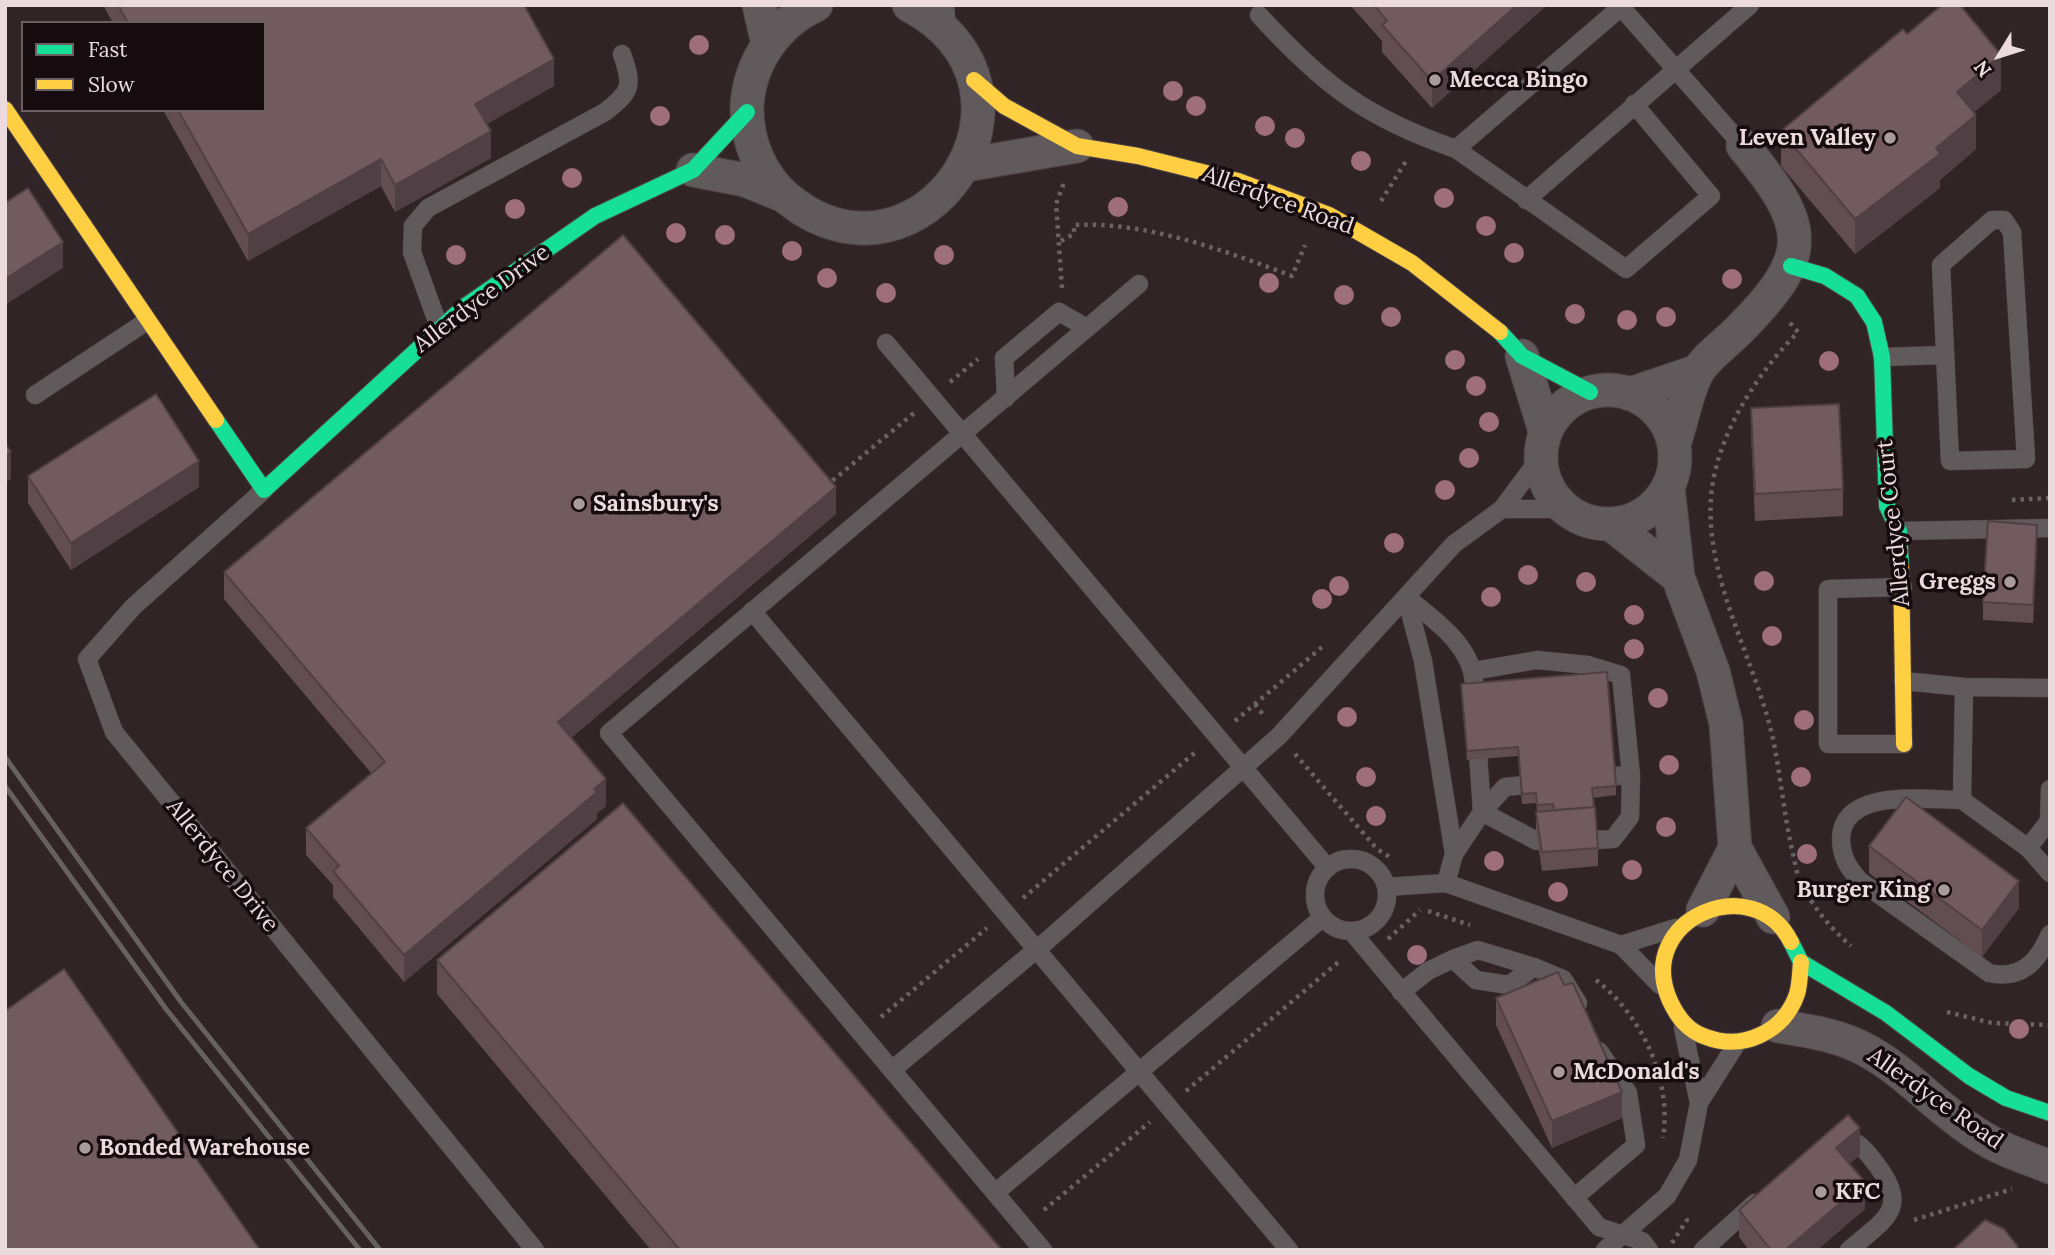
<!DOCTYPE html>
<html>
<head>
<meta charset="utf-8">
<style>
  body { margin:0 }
  #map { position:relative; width:2055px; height:1255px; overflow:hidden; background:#302427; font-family:Lora,serif }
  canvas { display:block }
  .frame { position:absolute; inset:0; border:7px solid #ebdbdf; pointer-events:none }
  .legend { position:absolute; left:21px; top:21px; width:245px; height:91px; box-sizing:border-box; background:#160c0f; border:2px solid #6b5f62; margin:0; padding:9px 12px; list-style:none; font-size:21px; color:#ebdbdf }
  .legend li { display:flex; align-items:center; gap:14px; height:35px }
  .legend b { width:35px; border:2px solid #6b5f62 }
  .north { position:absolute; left:1964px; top:21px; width:70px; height:70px; -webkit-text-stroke:5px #160c0f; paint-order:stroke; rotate:232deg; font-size:19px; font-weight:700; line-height:28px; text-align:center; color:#ebdbdf }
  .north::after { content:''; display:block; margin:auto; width:24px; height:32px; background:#ebdbdf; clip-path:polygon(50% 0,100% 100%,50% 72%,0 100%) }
</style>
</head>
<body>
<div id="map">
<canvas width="2055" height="1255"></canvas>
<div class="frame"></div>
<ul class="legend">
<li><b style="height:9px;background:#16e098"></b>Fast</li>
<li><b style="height:9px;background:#ffcf43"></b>Slow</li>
</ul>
<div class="north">N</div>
</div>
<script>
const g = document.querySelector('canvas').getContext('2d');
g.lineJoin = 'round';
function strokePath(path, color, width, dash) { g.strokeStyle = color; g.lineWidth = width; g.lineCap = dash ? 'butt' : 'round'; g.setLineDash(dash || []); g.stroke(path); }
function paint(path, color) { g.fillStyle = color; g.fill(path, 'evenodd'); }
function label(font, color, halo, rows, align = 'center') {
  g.font = font + ' Lora,serif'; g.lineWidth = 7; g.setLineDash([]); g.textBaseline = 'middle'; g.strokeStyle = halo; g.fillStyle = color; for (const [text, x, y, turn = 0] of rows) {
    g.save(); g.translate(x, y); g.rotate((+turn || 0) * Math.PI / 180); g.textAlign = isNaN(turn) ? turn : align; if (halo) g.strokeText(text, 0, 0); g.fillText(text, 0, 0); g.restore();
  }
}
const lane = new Path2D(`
  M945,5L947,32
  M1623,5L1621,7L1743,146
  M1621,7L1456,149L1626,269L1711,196L1634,104
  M1259,15C1323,85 1366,118 1456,149
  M1526,200L1750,5
  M1992,220H2004L2012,232L2026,459L1950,461L1941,265Z
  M439,327L412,252L413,226L428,208L605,112C632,91 633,86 622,54
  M886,343L1327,867
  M1882,357L1944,355
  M35,395L147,321
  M1006,398L1004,358L1059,312L1087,328
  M264,490L133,607L87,659L114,732L535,1250
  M1502,509H1564
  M1899,531L2050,528
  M1903,587L1828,589V744H1904
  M1406,597C1433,619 1471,644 1474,682
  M1406,597L1423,661L1454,854
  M752,611L1289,1250
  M1588,665L1621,675L1631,775L1594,777
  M1473,671L1537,660L1588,665L1589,695
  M1903,681L1964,687
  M1962,800C1928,800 1843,787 1841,838C1841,856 1848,868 1860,881L1989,973C2021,980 2038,962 2050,934
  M1962,800L1964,687L2050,688
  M1962,800L2028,848L2049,821L2050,789
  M1596,840L1613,839L1630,817L1631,775
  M1537,841L1482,812L1505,787L1544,783
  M2028,848L2050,873
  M1315 895a36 36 0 1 1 72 0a36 36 0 1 1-72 0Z
  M1446,883L1454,854L1482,812L1477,738
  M1386,887L1446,883L1621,945L1660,985
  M1352,932L1599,1227L1642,1241L1649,1250
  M1621,945L1675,928
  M1453,959L1478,950L1534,967
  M1401,992L1428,971L1453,959L1476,980L1509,985L1534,967L1563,979L1578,1003
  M1683,1028L1699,1103
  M892,1070L1049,939L1279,736L1454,544L1502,509L1540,458
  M1838,1136C1855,1139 1863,1147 1873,1160C1911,1208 1888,1217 1849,1250
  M995,1193L1322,918
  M1574,1198L1636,1145L1628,1093L1599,1051
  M1043,1250L609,733L1139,284
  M1605,1250L1667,1196L1688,1160L1699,1103L1737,1043
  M1703,1250L1755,1203`);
const street = new Path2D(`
  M759,5L768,44
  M816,5C777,23 750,61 747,105C746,140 760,176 788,199C921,306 1068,90 909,5
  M966,165L1077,146
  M693,170L745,180L782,195
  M1522,356L1545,431
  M1541 457a67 67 0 1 1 134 0a67 67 0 1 1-134 0Z
  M1630,394L1698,371
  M1674,444C1682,422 1686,394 1697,373C1705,358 1726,343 1738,331C1815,254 1810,227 1743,146
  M1668,487L1678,577L1713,671L1726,724L1735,848L1773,917
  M1612,525L1678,577
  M1703,910L1735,848
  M1778,1026C1808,1031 1839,1035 1866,1050C1907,1072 1937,1109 1977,1134C1999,1149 2025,1157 2050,1167`);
const fast = new Path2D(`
  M1791,266L1825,276L1857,296L1874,322L1882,357L1887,506L1899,531L1901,566
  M1500,332L1522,356L1590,392
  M216,420L264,490L464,307L595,216L693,170L747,112
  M1791,942L1801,962L1886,1013L1969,1076L2006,1098L2050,1113`);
const slow = new Path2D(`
  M974,80L1004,106L1077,146L1138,156L1238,181L1329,215L1412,263L1500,332
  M5,109L216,420
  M1901,566L1904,744
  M1791,942C1754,868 1633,919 1670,1001C1678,1018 1688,1031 1706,1037C1743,1051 1784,1032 1797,994C1800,984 1800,972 1801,962`);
strokePath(lane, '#4d4245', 19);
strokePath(street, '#4d4245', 35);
strokePath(fast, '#4d4245', 18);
strokePath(slow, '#4d4245', 18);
strokePath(new Path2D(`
  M1381,201L1408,158
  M1061,241L1074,234V225C1145,221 1226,251 1292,276L1305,245
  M1062,288L1056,204L1065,180
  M1790,323L1798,332C1758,373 1720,430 1712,488C1701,574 1755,657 1773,739C1781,777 1784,816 1793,854C1795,863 1797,875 1801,884C1814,908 1831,929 1851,946
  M950,382L978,359
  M826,486L914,413
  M2012,500L2050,498
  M1255,704L1265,717
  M1235,721L1322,647
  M1295,754L1377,849L1393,859
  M1023,898L1198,750
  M1428,911L1470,925
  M1388,939L1420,910
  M1596,980C1642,1016 1672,1079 1663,1138
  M1947,1012L1992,1023L2050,1025
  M881,1017L987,928
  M1186,1091L1341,960
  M1044,1210L1150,1122
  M1914,1220L2012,1189
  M1672,1243L1687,1220L1684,1216`), '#6a6365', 4.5, [3.5, 5]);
strokePath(lane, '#605a5c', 18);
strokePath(street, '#605a5c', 33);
strokePath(fast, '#16e098', 16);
strokePath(slow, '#ffcf43', 16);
strokePath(new Path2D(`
  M5,757L181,1002L380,1250
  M5,786L166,1009L360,1250`), '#676062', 5);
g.fillStyle = '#9e6e7b';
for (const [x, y] of [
  [699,45],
  [1173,91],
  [1196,106],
  [660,116],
  [1265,126],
  [1295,138],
  [1361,161],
  [572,178],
  [1444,198],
  [1118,207],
  [515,209],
  [1486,226],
  [676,233],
  [725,235],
  [792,251],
  [1514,253],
  [456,255],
  [944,255],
  [827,278],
  [1732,279],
  [1269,283],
  [886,293],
  [1344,295],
  [1575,314],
  [1391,317],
  [1666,317],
  [1627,320],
  [1455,360],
  [1829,361],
  [1476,386],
  [1489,422],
  [1469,458],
  [1445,490],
  [1394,543],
  [1528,575],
  [1764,581],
  [1586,582],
  [1339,586],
  [1491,597],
  [1322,599],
  [1634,615],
  [1772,636],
  [1634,649],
  [1658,698],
  [1347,717],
  [1804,720],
  [1669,765],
  [1366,777],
  [1801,777],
  [1376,816],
  [1666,827],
  [1807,854],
  [1494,861],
  [1632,870],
  [1558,892],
  [1417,955],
  [2019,1029]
]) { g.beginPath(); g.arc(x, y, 10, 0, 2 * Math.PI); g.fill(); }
paint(new Path2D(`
  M103,5H524L554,86L486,124L491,158L395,212L381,186L248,261L163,110H264V23H113Z
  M1350,5H1547L1432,108L1382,52V41Z
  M1907,34L2001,90L1974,112L1976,149L1940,180V188L1855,254L1781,166V131Z
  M1751,408L1843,489V516L1755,521L1751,435Z
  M28,476L199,487L71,570L28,503Z
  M836,514L571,738L606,806L597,813V819L404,982L333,897V885L306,855V828L371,773L224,599V572Z
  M2037,543L2033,623L1983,620V602Z
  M1461,684L1616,786V795L1593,798L1598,848V866L1542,871L1536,830V812L1537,811L1536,803L1522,804L1518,756L1467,760Z
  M1869,846L2019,908L1982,957L1869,873Z
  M437,960L1002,1250H651L437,994Z
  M1496,998L1622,1118L1552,1148L1496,1025Z
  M1860,1155L1849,1164L1865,1209L1817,1250H1749L1739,1237V1210Z`), '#624d53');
paint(new Path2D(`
  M1517,5H1547L1432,108V81Z
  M2001,55V90L1957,126V92Z
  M554,59V86L475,131V104Z
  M1976,115V149L1940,180V188L1855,254V219Z
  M491,131V158L395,212V185Z
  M381,159V186L248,261V234Z
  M63,242V268L5,305V279Z
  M11,452V479L5,483V456Z
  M199,461V487L71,570V543Z
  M836,487V514L558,749V722Z
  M2037,525V543L2033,623V605Z
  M606,779V806L597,813V819L404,982V955Z
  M2019,881V908L1982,957V930Z
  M1622,1092V1118L1552,1148V1121Z
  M1860,1128V1155L1836,1175V1148Z
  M1865,1182V1209L1817,1250H1785Z`), '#503f44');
const building = new Path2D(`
  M118,5H524L554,59L475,104L491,131L395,185L381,159L248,234L178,110H264V23H128Z
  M1374,5H1517L1432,81L1382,25L1387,21Z
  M1942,5H1960L2001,55L1957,92L1976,115L1936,148L1940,154L1855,219L1781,131L1903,29L1907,34Z
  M28,188L63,242L5,279V203Z
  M623,235L836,487L558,722L606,779L594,789L597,792L404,955L333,871L339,866L306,828L385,762L224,572Z
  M156,394L199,461L71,543L28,476Z
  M1839,404L1843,489L1755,494L1751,408Z
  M5,443L11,452L5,456Z
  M1988,521L2037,525L2033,605L1983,602Z
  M1607,672L1616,786L1592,788L1594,807L1554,810L1553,804L1537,805L1536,793L1522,794L1518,747L1467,751L1461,684Z
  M1906,797L2019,881L1982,930L1869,846Z
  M623,803L1002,1250H680L437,960Z
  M1595,807L1598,848L1542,852L1536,812Z
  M64,969L260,1250H5V1011Z
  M1558,972L1564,985L1573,983L1622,1092L1552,1121L1496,998Z
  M1848,1115L1860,1128L1836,1148L1865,1182L1785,1250H1771L1739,1210Z
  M1985,1220L2004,1229L2016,1244L2019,1250H1953Z`);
paint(building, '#725a61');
strokePath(building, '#503f44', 2);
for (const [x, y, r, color] of [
  [1435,80,7,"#aa9b9f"],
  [1890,138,7,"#aa9b9f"],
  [579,504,7,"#aa9b9f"],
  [2010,582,7,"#aa9b9f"],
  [1944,890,7,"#aa9b9f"],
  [1559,1072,7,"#aa9b9f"],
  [85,1148,7,"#aa9b9f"],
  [1821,1192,7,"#aa9b9f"]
]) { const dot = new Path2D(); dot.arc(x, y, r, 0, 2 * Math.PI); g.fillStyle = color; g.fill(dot); strokePath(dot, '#160c0f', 2.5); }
label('bold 23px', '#ebdbdf', '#160c0f', [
  ["Mecca Bingo",1449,80],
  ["Leven Valley",1876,138,"right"],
  ["Sainsbury's",593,504],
  ["Greggs",1996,582,"right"],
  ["Burger King",1930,890,"right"],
  ["McDonald's",1573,1072],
  ["Bonded Warehouse",99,1148],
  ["KFC",1835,1192]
], 'left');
label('23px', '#ebdbdf', '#160c0f', [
  ["Allerdyce Road",1278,201,20],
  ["Allerdyce Drive",482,299,-37],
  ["Allerdyce Court",1894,523,-96],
  ["Allerdyce Drive",222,866,51],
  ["Allerdyce Road",1935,1099,35]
]);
</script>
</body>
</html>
